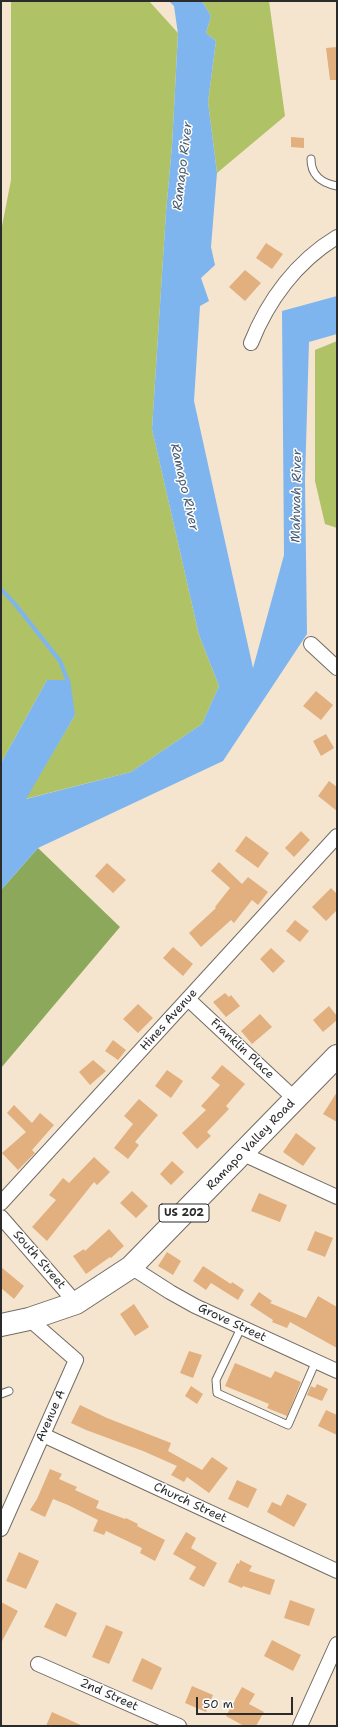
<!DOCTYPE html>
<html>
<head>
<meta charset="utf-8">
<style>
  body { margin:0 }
  #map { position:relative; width:338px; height:1727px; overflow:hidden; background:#f5e5cf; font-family:"Shantell Sans",sans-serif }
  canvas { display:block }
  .frame { position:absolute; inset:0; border:2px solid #2b2b2b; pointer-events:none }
  .scale { position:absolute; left:196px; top:1697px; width:97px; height:18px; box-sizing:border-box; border:2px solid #2b2b2b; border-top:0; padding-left:5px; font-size:12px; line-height:14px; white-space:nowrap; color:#2b2b2b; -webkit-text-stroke:3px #fff; paint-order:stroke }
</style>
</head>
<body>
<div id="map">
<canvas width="338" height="1727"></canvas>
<div class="frame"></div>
<div class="scale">50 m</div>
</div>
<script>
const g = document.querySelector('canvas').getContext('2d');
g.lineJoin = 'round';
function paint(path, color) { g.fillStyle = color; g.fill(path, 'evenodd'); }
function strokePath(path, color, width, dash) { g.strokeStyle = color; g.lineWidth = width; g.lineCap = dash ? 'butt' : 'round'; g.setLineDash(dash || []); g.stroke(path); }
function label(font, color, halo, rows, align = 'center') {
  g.font = font + ' "Shantell Sans",sans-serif'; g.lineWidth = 3; g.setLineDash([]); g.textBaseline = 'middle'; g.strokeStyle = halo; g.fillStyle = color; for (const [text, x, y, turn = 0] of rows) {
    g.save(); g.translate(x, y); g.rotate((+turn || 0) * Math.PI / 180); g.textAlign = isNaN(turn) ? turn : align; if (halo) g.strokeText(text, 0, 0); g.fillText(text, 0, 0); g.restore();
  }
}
paint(new Path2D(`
  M11,1H149L178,33L172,146L166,212L152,429L199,635L219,686L202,724L131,772L25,799L75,715L47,680L1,763V231L11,180Z
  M202,1H269L285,116L217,173L208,102L216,41L206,33L211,16Z
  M337,341V528L325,524L315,481V350Z`), '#b0c266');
paint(new Path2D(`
  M38,848L120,927L1,1068V890Z`), '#8ca85b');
paint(new Path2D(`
  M169,1H202L211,16L206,33L216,41L208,102L217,173L211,247L215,265L201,278L209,301L200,306L194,401L253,668L284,555L282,311L337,296V334L309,342L305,480L307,634L223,761L38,848L1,890V763L47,680H70L75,715L26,799L131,772L202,724L219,686L199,635L152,429L166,212L172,146L178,34L174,6Z`), '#7eb5ee');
strokePath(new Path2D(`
  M1,589L15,604L60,661L69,684`), '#7eb5ee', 4);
paint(new Path2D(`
  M337,47V80H330L326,48Z
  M291,137L304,138V148L291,147Z
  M266,243L283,254L272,269L256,258Z
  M245,270L261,283L245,301L229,287Z
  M316,691L333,705L321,720L303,706Z
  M326,734L334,748L321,756L313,741Z
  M329,781L337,787V811L318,796Z
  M301,831L310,840L294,857L285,848Z
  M246,836L269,853L258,868L235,851Z
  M219,862L242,884L248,877L268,892L258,905L252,900L234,923L231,920L201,947L189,933L216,908L215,907L230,888L211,871Z
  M107,863L126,880L113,893L95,876Z
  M331,888L337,894V910L326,921L312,907Z
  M295,920L309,931L300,942L286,931Z
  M173,947L193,964L183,976L163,958Z
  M271,948L285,961L273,973L260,959Z
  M225,993L229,997L231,995L240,1006L226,1017L213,1002Z
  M138,1004L153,1018L138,1033L123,1019Z
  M329,1006L337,1016V1020L323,1032L313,1020Z
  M260,1014L272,1027L252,1044L241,1031Z
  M113,1040L126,1050L118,1060L105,1051Z
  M93,1060L106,1071L90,1085L79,1072Z
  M222,1065L245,1084L226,1106L229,1109L207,1132L211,1136L197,1149L182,1133L206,1110L201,1106L220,1085L211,1078Z
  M167,1070L183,1081L171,1098L155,1086Z
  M337,1092V1122L323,1114Z
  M139,1099L158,1115L135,1142L139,1145L128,1159L114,1148L133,1124L124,1116Z
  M14,1105L32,1123L40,1113L54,1125L32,1150L35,1153L18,1170L2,1153L26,1132L7,1113Z
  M296,1133L316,1148L303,1166L283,1152Z
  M94,1157L110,1172L97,1185L94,1182L47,1241L32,1227L56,1200L49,1195L63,1178L69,1183Z
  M172,1161L184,1172L171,1185L160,1174Z
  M132,1191L148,1206L136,1218L120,1203Z
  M259,1193L287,1205L280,1222L251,1211Z
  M109,1229L124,1246L111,1258L110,1257L86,1274L73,1256L84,1249L85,1251Z
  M315,1231L333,1238L325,1257L307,1250Z
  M167,1252L181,1261L173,1275L158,1266Z
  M203,1266L231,1284L232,1282L244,1290L238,1300L211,1283L206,1290L193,1281Z
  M1,1267L24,1286L14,1299L1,1288Z
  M259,1292L272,1301L270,1303L306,1318L318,1296L337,1307V1348L290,1322L287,1328L272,1322L273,1320L250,1305Z
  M134,1304L149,1327L135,1336L120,1314Z
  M189,1351L202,1355L193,1378L180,1373Z
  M235,1363L271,1378L275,1371L301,1382L287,1416L267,1408L269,1404L225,1386Z
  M317,1384L328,1389L322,1401L307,1395L311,1386L315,1388Z
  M191,1386L203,1394L197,1404L185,1396Z
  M80,1405L107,1418L171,1443L168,1451L202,1470L212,1457L228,1468L209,1493L187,1477L184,1482L171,1475L177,1466L143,1451L86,1430L71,1423Z
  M326,1410L337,1415V1435L318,1426Z
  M50,1469L62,1474L59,1479L77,1487L75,1490L99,1501L96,1508L125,1519L126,1518L138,1524L137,1526L165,1540L155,1561L140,1553L142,1548L106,1531L104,1535L93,1531L98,1520L68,1505L53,1499L45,1517L30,1510L37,1499Z
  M237,1480L257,1489L248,1508L228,1499Z
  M287,1494L307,1504L294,1527L267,1512L272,1502L281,1506Z
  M186,1532L196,1538L191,1548L217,1563L204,1587L189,1579L196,1567L173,1554Z
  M19,1552L39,1561L26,1589L6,1581Z
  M240,1560L252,1566L249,1571L275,1580L270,1595L243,1586L242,1588L228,1582L237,1563L239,1564Z
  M290,1600L315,1609L309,1626L284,1618Z
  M1,1602L18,1611L1,1643Z
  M56,1603L77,1613L66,1637L44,1627Z
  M106,1625L123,1632L109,1664L92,1657Z
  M272,1640L301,1655L293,1671L264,1656Z
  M142,1658L162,1668L152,1690L132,1681Z
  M192,1686L213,1695L206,1712L185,1703Z
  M242,1687L255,1694L249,1704L264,1712L256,1726H244L226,1716Z
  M52,1712L83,1726H46Z`), '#e2af7e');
const lane = new Path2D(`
  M311,159C311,176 322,183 337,186
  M241,1328L216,1380L217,1393L288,1425L316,1361
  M1,1394L9,1391`);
const street = new Path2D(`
  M251,343C268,300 297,261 337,237
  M311,644L337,668
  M188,999L295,1099
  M243,1154L337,1197
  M1,1203L337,836
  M1,1217L76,1303
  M131,1267L170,1292L195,1306L337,1371
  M43,1435L337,1571
  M1,1529L76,1360L29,1319
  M38,1664L179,1726
  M300,1726L337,1644`);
const primary = new Path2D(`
  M1,1325L29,1319L76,1303L131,1267L337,1056`);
strokePath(lane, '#726c64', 9);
strokePath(street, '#726c64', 16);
strokePath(primary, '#726c64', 24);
strokePath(lane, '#fff', 7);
strokePath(street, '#fff', 14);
strokePath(primary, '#fff', 22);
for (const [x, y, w] of [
  [184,1213,50]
]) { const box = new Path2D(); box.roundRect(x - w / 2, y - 9, w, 18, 3); g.fillStyle = '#fff'; g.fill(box); strokePath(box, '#2b2b2b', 1); }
label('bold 11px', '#2b2b2b', null, [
  ["US 202",184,1213]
]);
label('12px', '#2b2b2b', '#fff', [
  ["Hines Avenue",169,1020,-48],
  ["Franklin Place",242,1049,43],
  ["Ramapo Valley Road",251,1145,-46],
  ["South Street",39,1260,49],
  ["Grove Street",232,1323,25],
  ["Avenue A",51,1416,-66],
  ["Church Street",190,1503,25],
  ["2nd Street",109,1695,24]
]);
label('italic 13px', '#485b6f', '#fff', [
  ["Ramapo River",183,166,-83],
  ["Ramapo River",184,487,77],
  ["Mahwah River",297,496,-89]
]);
</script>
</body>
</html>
